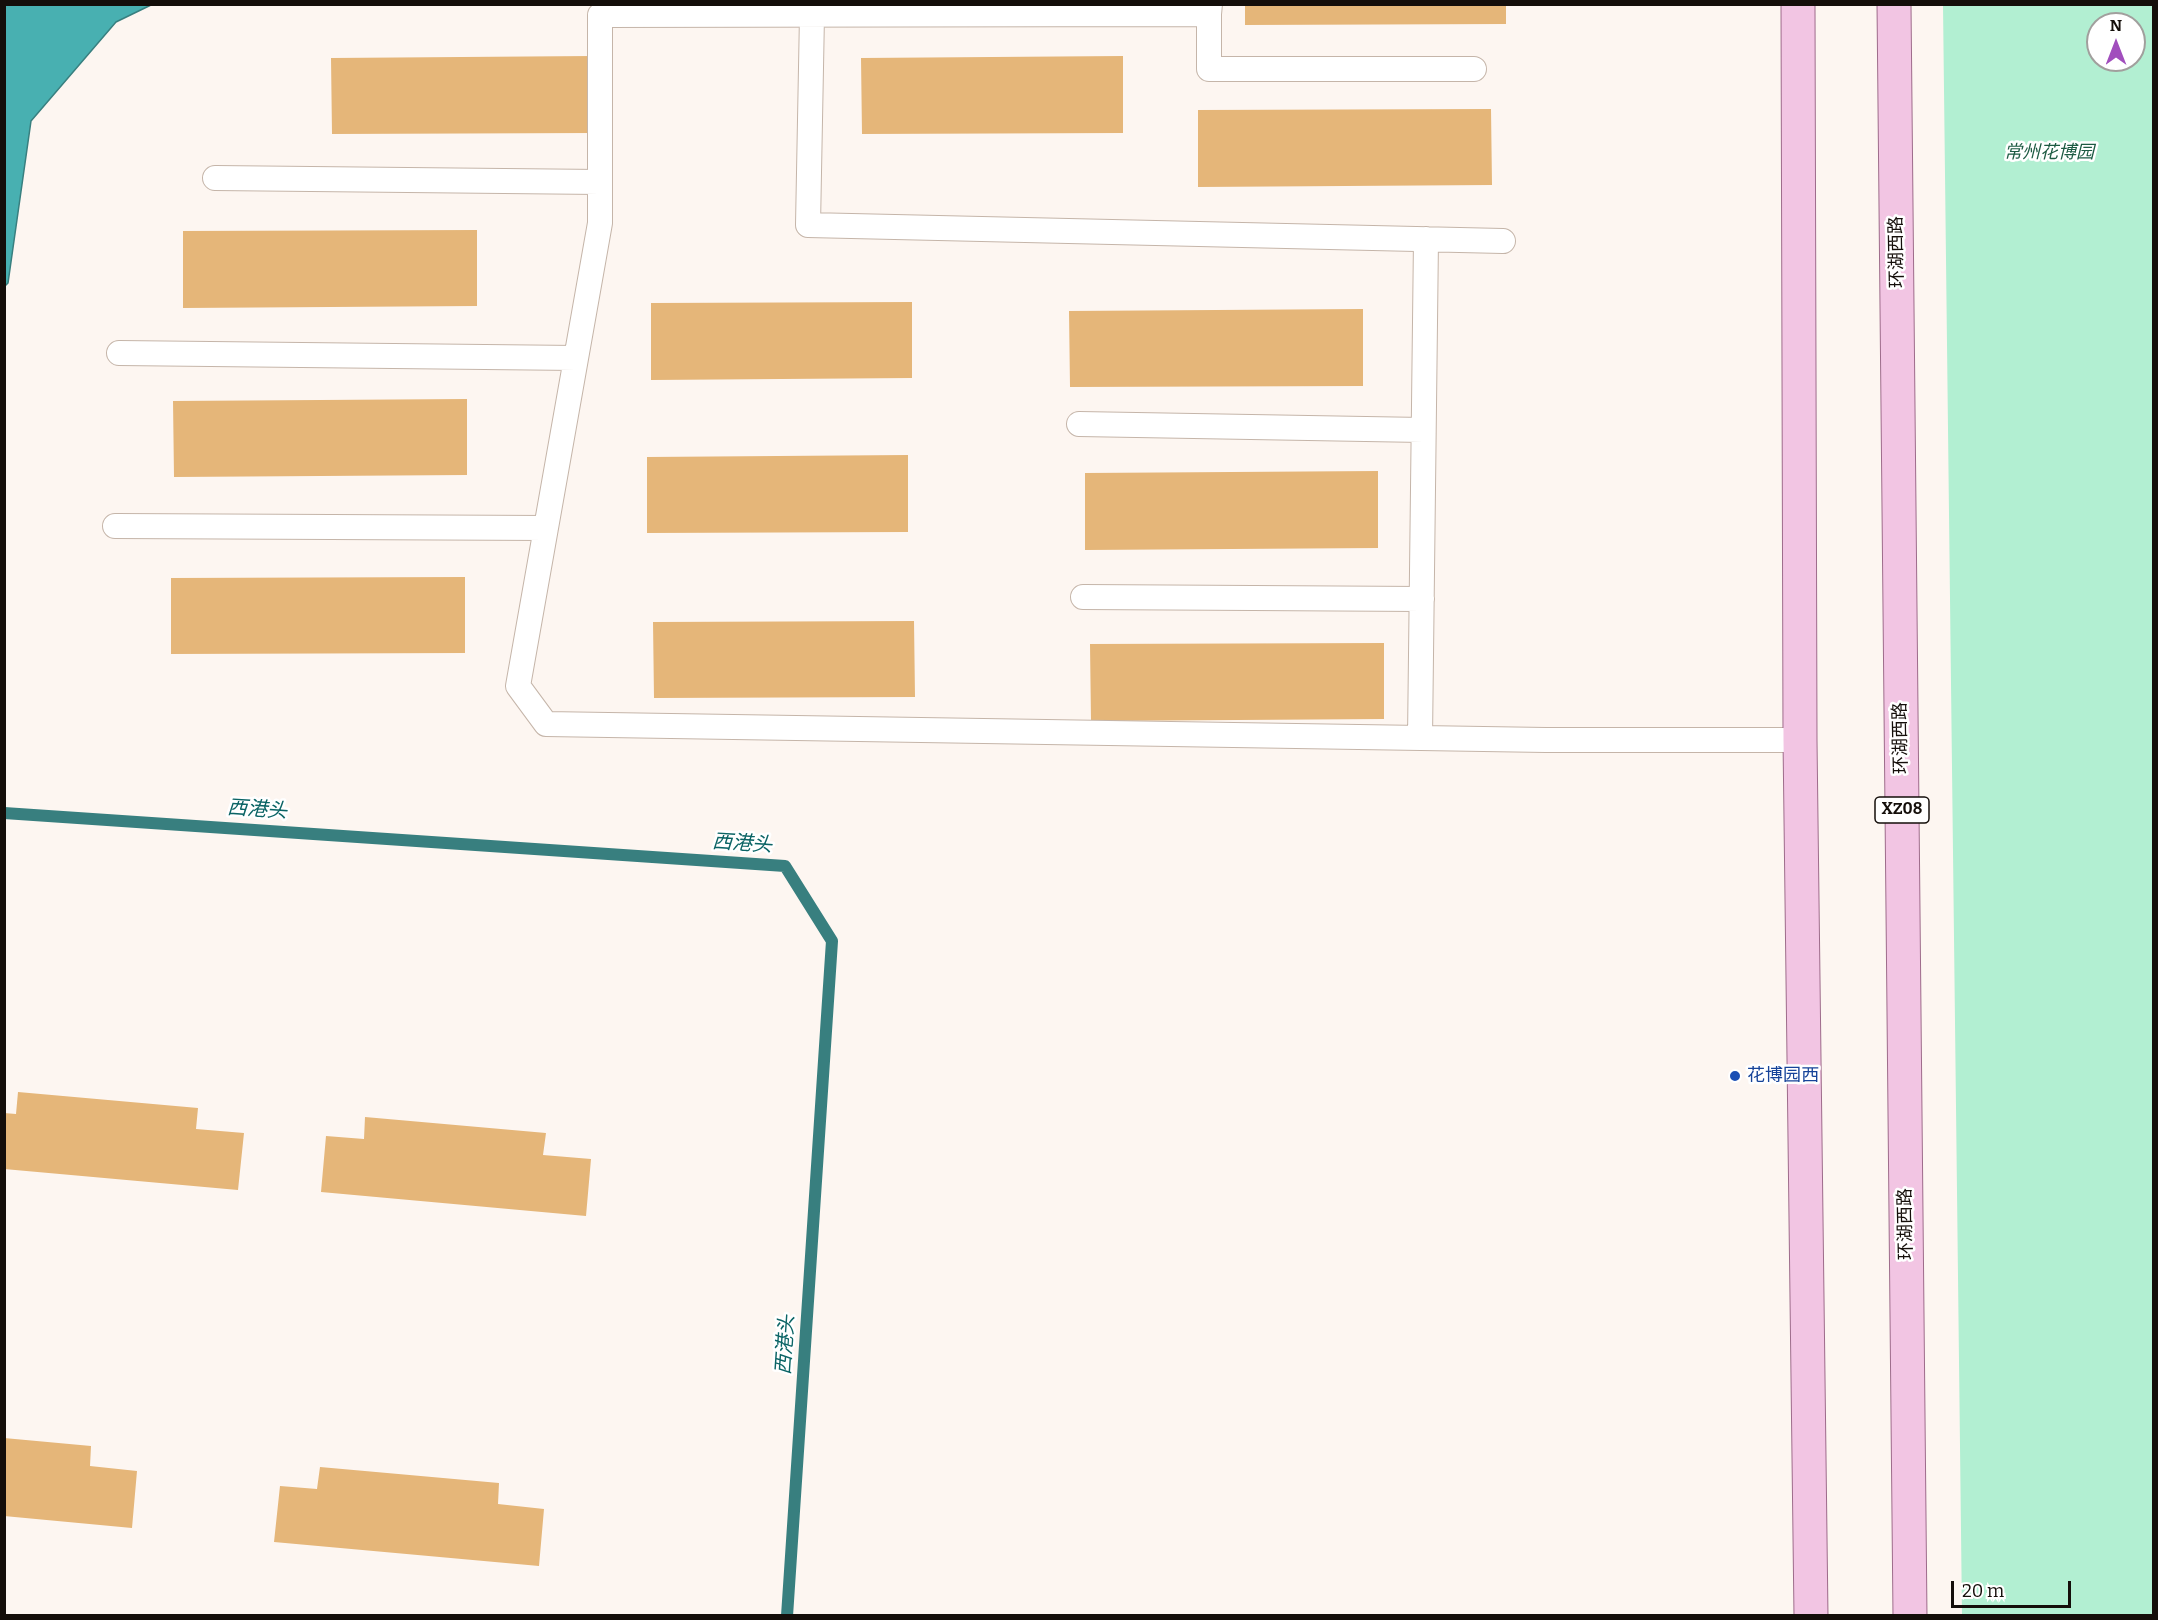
<!DOCTYPE html>
<html>
<head>
<meta charset="utf-8">
<style>
  body { margin:0 }
  #map { position:relative; width:2158px; height:1620px; overflow:hidden; background:#fdf6f1; font-family:Bitter,serif }
  canvas { display:block }
  .frame { position:absolute; inset:0; border:6px solid #140e0a; pointer-events:none }
  .north { position:absolute; left:2086px; top:12px; width:60px; height:60px; box-sizing:border-box; background:#fff; border:2px solid #a19f9d; border-radius:50%; rotate:0deg; font-size:16px; font-weight:700; line-height:24px; text-align:center; color:#140e0a }
  .north::after { content:''; display:block; margin:auto; width:21px; height:27px; background:#a14ebd; clip-path:polygon(50% 0,100% 100%,50% 72%,0 100%) }
  .scale { position:absolute; left:1951px; top:1581px; width:120px; height:27px; box-sizing:border-box; border:3px solid #140e0a; border-top:0; padding-left:8px; font-size:18px; line-height:21px; white-space:nowrap; color:#140e0a; -webkit-text-stroke:4px #fff; paint-order:stroke }
</style>
</head>
<body>
<div id="map">
<canvas width="2158" height="1620"></canvas>
<div class="frame"></div>
<div class="north">N</div>
<div class="scale">20 m</div>
</div>
<script>
const g = document.querySelector('canvas').getContext('2d');
g.lineJoin = 'round';
function paint(path, color) { g.fillStyle = color; g.fill(path, 'evenodd'); }
function strokePath(path, color, width, dash) { g.strokeStyle = color; g.lineWidth = width; g.lineCap = dash ? 'butt' : 'round'; g.setLineDash(dash || []); g.stroke(path); }
function label(font, color, halo, rows, align = 'center') {
  g.font = font + ' Bitter,"Noto Sans SC",serif'; g.lineWidth = 5; g.setLineDash([]); g.textBaseline = 'middle'; g.strokeStyle = halo; g.fillStyle = color; for (const [text, x, y, turn = 0] of rows) {
    g.save(); g.translate(x, y); g.rotate((+turn || 0) * Math.PI / 180); g.textAlign = isNaN(turn) ? turn : align; if (halo) g.strokeText(text, 0, 0); g.fillText(text, 0, 0); g.restore();
  }
}
paint(new Path2D(`
  M1943,5H2153V1615H1962ZM2098,24H2134V60H2098Z`), '#b2efd2');
const water = new Path2D(`
  M5,4L151,5L116,22L31,121L8,283L5,286Z`);
paint(water, '#48b0b1');
strokePath(water, '#387f7f', 1.5);
strokePath(new Path2D(`
  M4,813L785,866L832,941L787,1616`), '#387f7f', 12);
paint(new Path2D(`
  M1245,4H1506V24L1245,25Z
  M592,56L593,133L332,134L331,58Z
  M1123,56V133L862,134L861,58Z
  M1491,109L1492,185L1198,187V110Z
  M477,230V306L183,308V231Z
  M912,302V378L651,380V303Z
  M1363,309V386L1070,387L1069,311Z
  M467,399V475L174,477L173,401Z
  M908,455V532L647,533V457Z
  M1378,471V548L1085,550V473Z
  M465,577V653L171,654V578Z
  M914,621L915,697L654,698L653,622Z
  M1384,643V719L1091,721L1090,644Z
  M18,1092L198,1108L196,1129L244,1133L238,1190L4,1169V1113L16,1114Z
  M365,1117L546,1133L543,1155L591,1159L586,1216L321,1192L326,1136L364,1139Z
  M4,1438L91,1446L90,1466L137,1471L132,1528L4,1516Z
  M320,1467L499,1483L498,1504L544,1509L539,1566L274,1542L280,1486L317,1489Z`), '#e5b679');
const lane = new Path2D(`
  M1210,4L1209,14L600,15V223L518,686L546,724L1546,740H1800
  M1209,14V69H1474
  M812,15L808,225L1503,241
  M215,178L600,182
  M119,353L576,358
  M1079,424L1423,430
  M115,526L546,528
  M1083,597L1422,599
  M1420,738L1426,239`);
const primary = new Path2D(`
  M1798,4L1800,740L1811,1616
  M1894,4L1910,1616`);
strokePath(lane, '#c5b5a9', 26);
strokePath(primary, '#9e6c8b', 35);
strokePath(lane, '#fff', 24);
strokePath(primary, '#f2c5e3', 33);
for (const [x, y, r, color] of [
  [1735,1076,6,"#1a4fb4"]
]) { const dot = new Path2D(); dot.arc(x, y, r, 0, 2 * Math.PI); g.fillStyle = color; g.fill(dot); strokePath(dot, '#fff', 2); }
for (const [x, y, w] of [
  [1902,810,54]
]) { const box = new Path2D(); box.roundRect(x - w / 2, y - 13, w, 26, 4.5); g.fillStyle = '#fff'; g.fill(box); strokePath(box, '#140e0a', 1.5); }
label('bold 16px', '#140e0a', null, [
  ["XZ08",1902,810]
]);
label('italic 18px', '#1d5b43', '#fff', [
  ["常州花博园",2049,153]
]);
label('18px', '#140e0a', '#fff', [
  ["环湖西路",1897,252,-91],
  ["环湖西路",1901,738,-91],
  ["环湖西路",1906,1224,-91]
]);
label('18px', '#164399', '#fff', [
  ["花博园西",1747,1076]
], 'left');
label('italic 20px', '#0b6465', '#fff', [
  ["西港头",257,810,4],
  ["西港头",742,844,4],
  ["西港头",786,1345,-86]
]);
</script>
</body>
</html>
